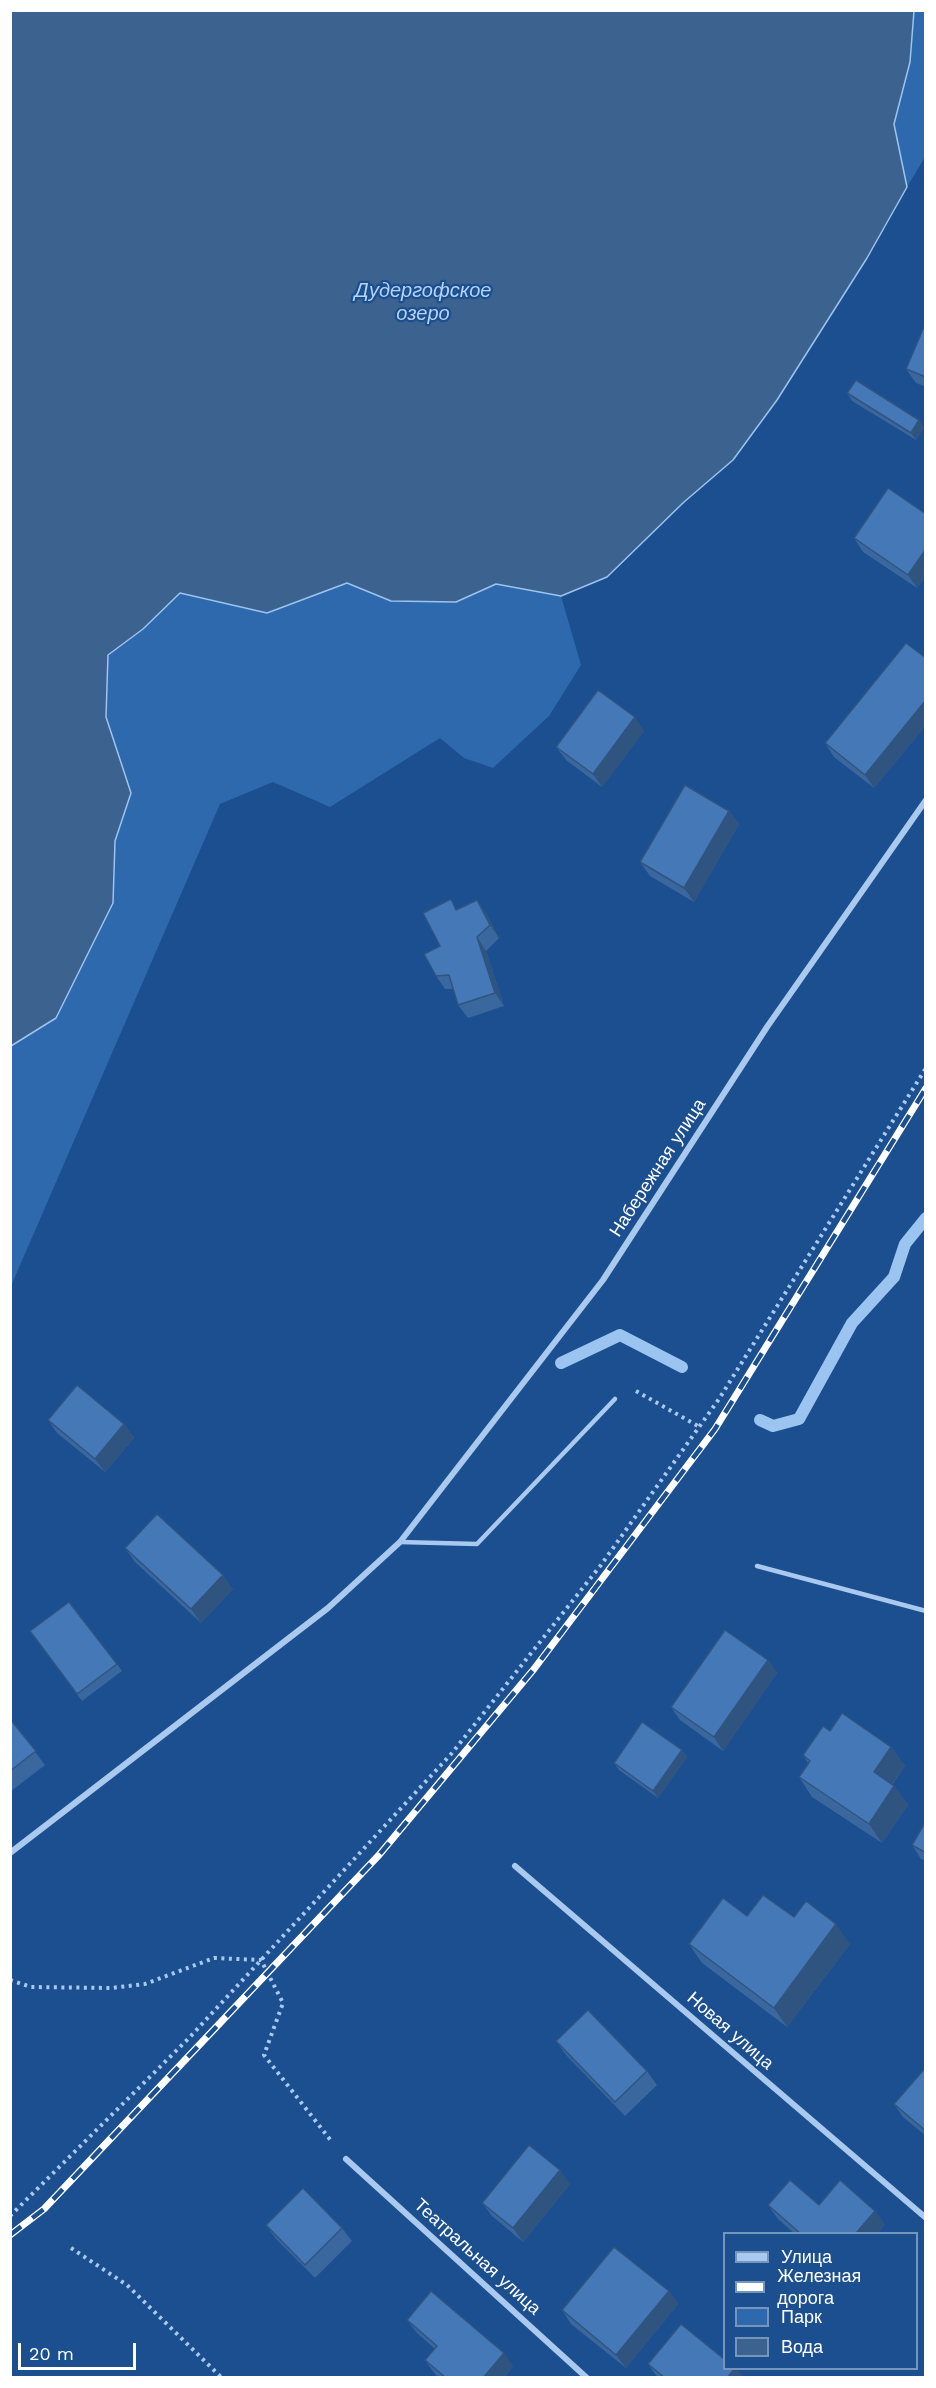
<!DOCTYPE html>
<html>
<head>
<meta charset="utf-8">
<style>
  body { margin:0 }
  #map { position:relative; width:936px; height:2388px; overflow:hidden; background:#1b4f8f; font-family:"Work Sans",sans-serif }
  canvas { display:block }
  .frame { position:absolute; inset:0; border:12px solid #fff; pointer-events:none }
  .legend { position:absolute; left:723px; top:2232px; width:195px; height:138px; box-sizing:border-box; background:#1b4f8f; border:2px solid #7695bc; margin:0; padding:8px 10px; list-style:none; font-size:18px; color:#fff }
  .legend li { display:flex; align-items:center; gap:12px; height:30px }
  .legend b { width:30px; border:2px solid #7695bc }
  .scale { position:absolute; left:18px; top:2343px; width:118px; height:27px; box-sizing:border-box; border:3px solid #fff; border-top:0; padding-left:8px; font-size:18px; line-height:21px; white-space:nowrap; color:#fff; -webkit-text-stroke:4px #1b4f8f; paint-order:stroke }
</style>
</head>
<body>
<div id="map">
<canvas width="936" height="2388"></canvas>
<div class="frame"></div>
<ul class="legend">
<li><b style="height:8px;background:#a9c9ee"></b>Улица</li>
<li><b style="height:8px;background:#fff"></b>Железная дорога</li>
<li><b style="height:16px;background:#2e69ad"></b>Парк</li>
<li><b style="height:16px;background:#3c6290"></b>Вода</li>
</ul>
<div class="scale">20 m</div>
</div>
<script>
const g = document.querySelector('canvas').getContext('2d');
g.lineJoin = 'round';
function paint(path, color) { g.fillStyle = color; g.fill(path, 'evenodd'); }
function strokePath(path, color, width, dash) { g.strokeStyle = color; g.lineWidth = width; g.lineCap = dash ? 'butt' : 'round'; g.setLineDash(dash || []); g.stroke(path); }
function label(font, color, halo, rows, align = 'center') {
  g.font = font + ' "Work Sans",sans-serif'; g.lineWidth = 4.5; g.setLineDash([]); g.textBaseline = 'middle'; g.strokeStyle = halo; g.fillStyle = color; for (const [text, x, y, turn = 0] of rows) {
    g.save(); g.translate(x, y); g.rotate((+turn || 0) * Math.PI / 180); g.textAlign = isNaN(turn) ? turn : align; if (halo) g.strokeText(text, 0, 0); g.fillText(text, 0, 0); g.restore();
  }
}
paint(new Path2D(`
  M914,11H925V157L907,187L894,124L910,62Z
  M347,583L391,601L456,602L495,584L561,596L581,665L549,716L493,768L464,758L440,738L330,807L273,782L220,804L11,1286V1046L56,1018L113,903L115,841L131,793L106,717L108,655L143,629L180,593L267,613Z`), '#2e69ad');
const water = new Path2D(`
  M11,10L914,11L910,62L894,124L907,187L867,258L777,400L733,460L684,502L607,577L561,596L496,584L456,602L391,601L347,583L267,613L180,593L143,629L108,655L106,717L131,793L115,841L113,903L56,1018L11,1046Z`);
paint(water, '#3c6290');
strokePath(water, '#9cc4f0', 1.5);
strokePath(new Path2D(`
  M561,1363L620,1335L682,1367
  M760,1420L773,1426L799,1419L852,1323L894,1277L905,1244L926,1218`), '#9cc4f0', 12);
strokePath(new Path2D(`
  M636,1391L698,1426
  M10,1980L31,1987L111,1988L145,1984L214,1958L261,1960L283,2003L264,2055L332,2142
  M10,2216L190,2037L452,1753L601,1565L719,1399L926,1068
  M71,2248L127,2285L222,2378`), '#a9c9ee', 4, [3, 4.5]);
strokePath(new Path2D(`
  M400,1542L477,1544L615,1399
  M757,1566L926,1611`), '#a9c9ee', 4.5);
strokePath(new Path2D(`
  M10,1853L328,1608L400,1542L603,1280L767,1027L926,800
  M515,1866L926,2218
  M346,2159L587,2378`), '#a9c9ee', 6);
const rail = new Path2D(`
  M10,2235L44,2209L379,1855L534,1669L715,1429L926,1088`);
strokePath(rail, '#fff', 7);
strokePath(rail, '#1b4f8f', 4.5, [14]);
paint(new Path2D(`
  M926,322V387L916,383L906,369Z
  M847,393L924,427L916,440L852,401Z
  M926,514V576L917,588L863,552L854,538Z
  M926,658V725L874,788L834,757L825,743Z
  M644,731L602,787L566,760L556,747Z
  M729,811L739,824L694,902L650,876L640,862Z
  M458,909L486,913L499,938L486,951L504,1006L468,1018L458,1005L453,989H445L436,976L440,946Z
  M48,1420L124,1424L134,1438L105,1472L57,1433Z
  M125,1548L233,1589L201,1623L135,1562Z
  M30,1631L117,1664L122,1671L82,1701Z
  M768,1660L777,1673L723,1751L680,1720L671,1707Z
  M10,1719L45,1765L10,1792Z
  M830,1731L891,1747L905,1766L892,1785L894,1786L908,1805L882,1843L812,1797L799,1777L808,1763L803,1755Z
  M682,1750L687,1757L658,1798L619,1770L614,1763Z
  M926,1821V1861L921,1859L912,1845Z
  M747,1916L794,1917L850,1944L787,2027L702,1963L689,1944Z
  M556,2041L647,2071L657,2085L625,2116L566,2055Z
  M926,2067V2136L903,2117L894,2104Z
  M570,2184L523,2242L492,2216L482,2203Z
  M768,2205H819L885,2224L877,2234H795L778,2219Z
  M266,2225L342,2228L352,2241L315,2278L276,2239Z
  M669,2291L678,2304L626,2368L571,2324L562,2310Z
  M407,2320L513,2366L504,2378H439L435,2374L425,2360L435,2349L417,2333Z
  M648,2364L736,2368L743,2378H658Z`), '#3a679d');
paint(new Path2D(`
  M919,420L924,427L916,440L911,433Z
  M926,549V576L917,588L908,575Z
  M926,700V725L874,788L865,775Z
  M635,717L644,731L602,787L593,774Z
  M729,811L739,824L694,902L684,888Z
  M477,900L486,913L499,938L490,925Z
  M477,937L486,951L504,1006L495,993Z
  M124,1424L134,1438L105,1472L95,1459Z
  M223,1575L233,1589L201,1623L191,1609Z
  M768,1660L777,1673L723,1751L714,1737Z
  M891,1747L905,1766L887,1791L874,1772Z
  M682,1750L687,1757L658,1798L653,1791Z
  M894,1786L908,1805L882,1843L869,1824Z
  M836,1924L850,1944L787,2027L774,2008Z
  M560,2170L570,2184L523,2242L513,2228Z
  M875,2211L885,2224L877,2234H858L857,2232Z
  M669,2291L678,2304L626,2368L616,2355Z
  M504,2353L513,2366L504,2378H483Z
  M735,2368H736L743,2378H727Z`), '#305480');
const building = new Path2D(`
  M926,322V377L906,369Z
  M856,380L919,420L911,433L847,393Z
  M888,488L926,514V549L908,575L854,538Z
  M906,643L926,658V700L865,775L825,743Z
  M598,690L635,717L593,774L556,747Z
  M685,785L729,811L684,888L640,862Z
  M451,899L456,910L477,900L490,925L477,937L495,993L458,1005L449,975L436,976L424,954L440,946L423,913Z
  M77,1385L124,1424L95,1459L48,1420Z
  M157,1514L223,1575L191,1609L125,1548Z
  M69,1602L117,1664L77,1694L30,1631Z
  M725,1630L768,1660L714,1737L671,1707Z
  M842,1713L891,1747L874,1772L894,1786L869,1824L799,1777L810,1761L803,1755L823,1726L830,1731Z
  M10,1719L36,1751L10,1771Z
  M642,1722L682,1750L653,1791L614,1763Z
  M926,1821V1853L912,1845Z
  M763,1895L794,1917L806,1901L836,1924L774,2008L689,1944L723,1898L747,1916Z
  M588,2010L647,2071L615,2102L556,2041Z
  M926,2067V2131L894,2104Z
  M529,2145L560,2170L513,2228L482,2203Z
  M790,2180L819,2205L840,2180L875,2211L857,2232L859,2234H801L768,2205Z
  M303,2188L342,2228L305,2265L266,2225Z
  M614,2247L669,2291L616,2355L562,2310Z
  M431,2291L504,2353L483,2378H446L425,2360L437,2346L407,2320Z
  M681,2324L724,2359V2368H735L727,2378H665L648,2364Z`);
paint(building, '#4478b7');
strokePath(building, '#305480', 1.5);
label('18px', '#fff', '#1b4f8f', [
  ["Набережная улица",658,1168,-57],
  ["Новая улица",730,2031,41],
  ["Театральная улица",477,2257,42]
]);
label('italic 20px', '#b5d3f5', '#1b4f8f', [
  ["Дудергофское",423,291],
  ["озеро",423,314]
]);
</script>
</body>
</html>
